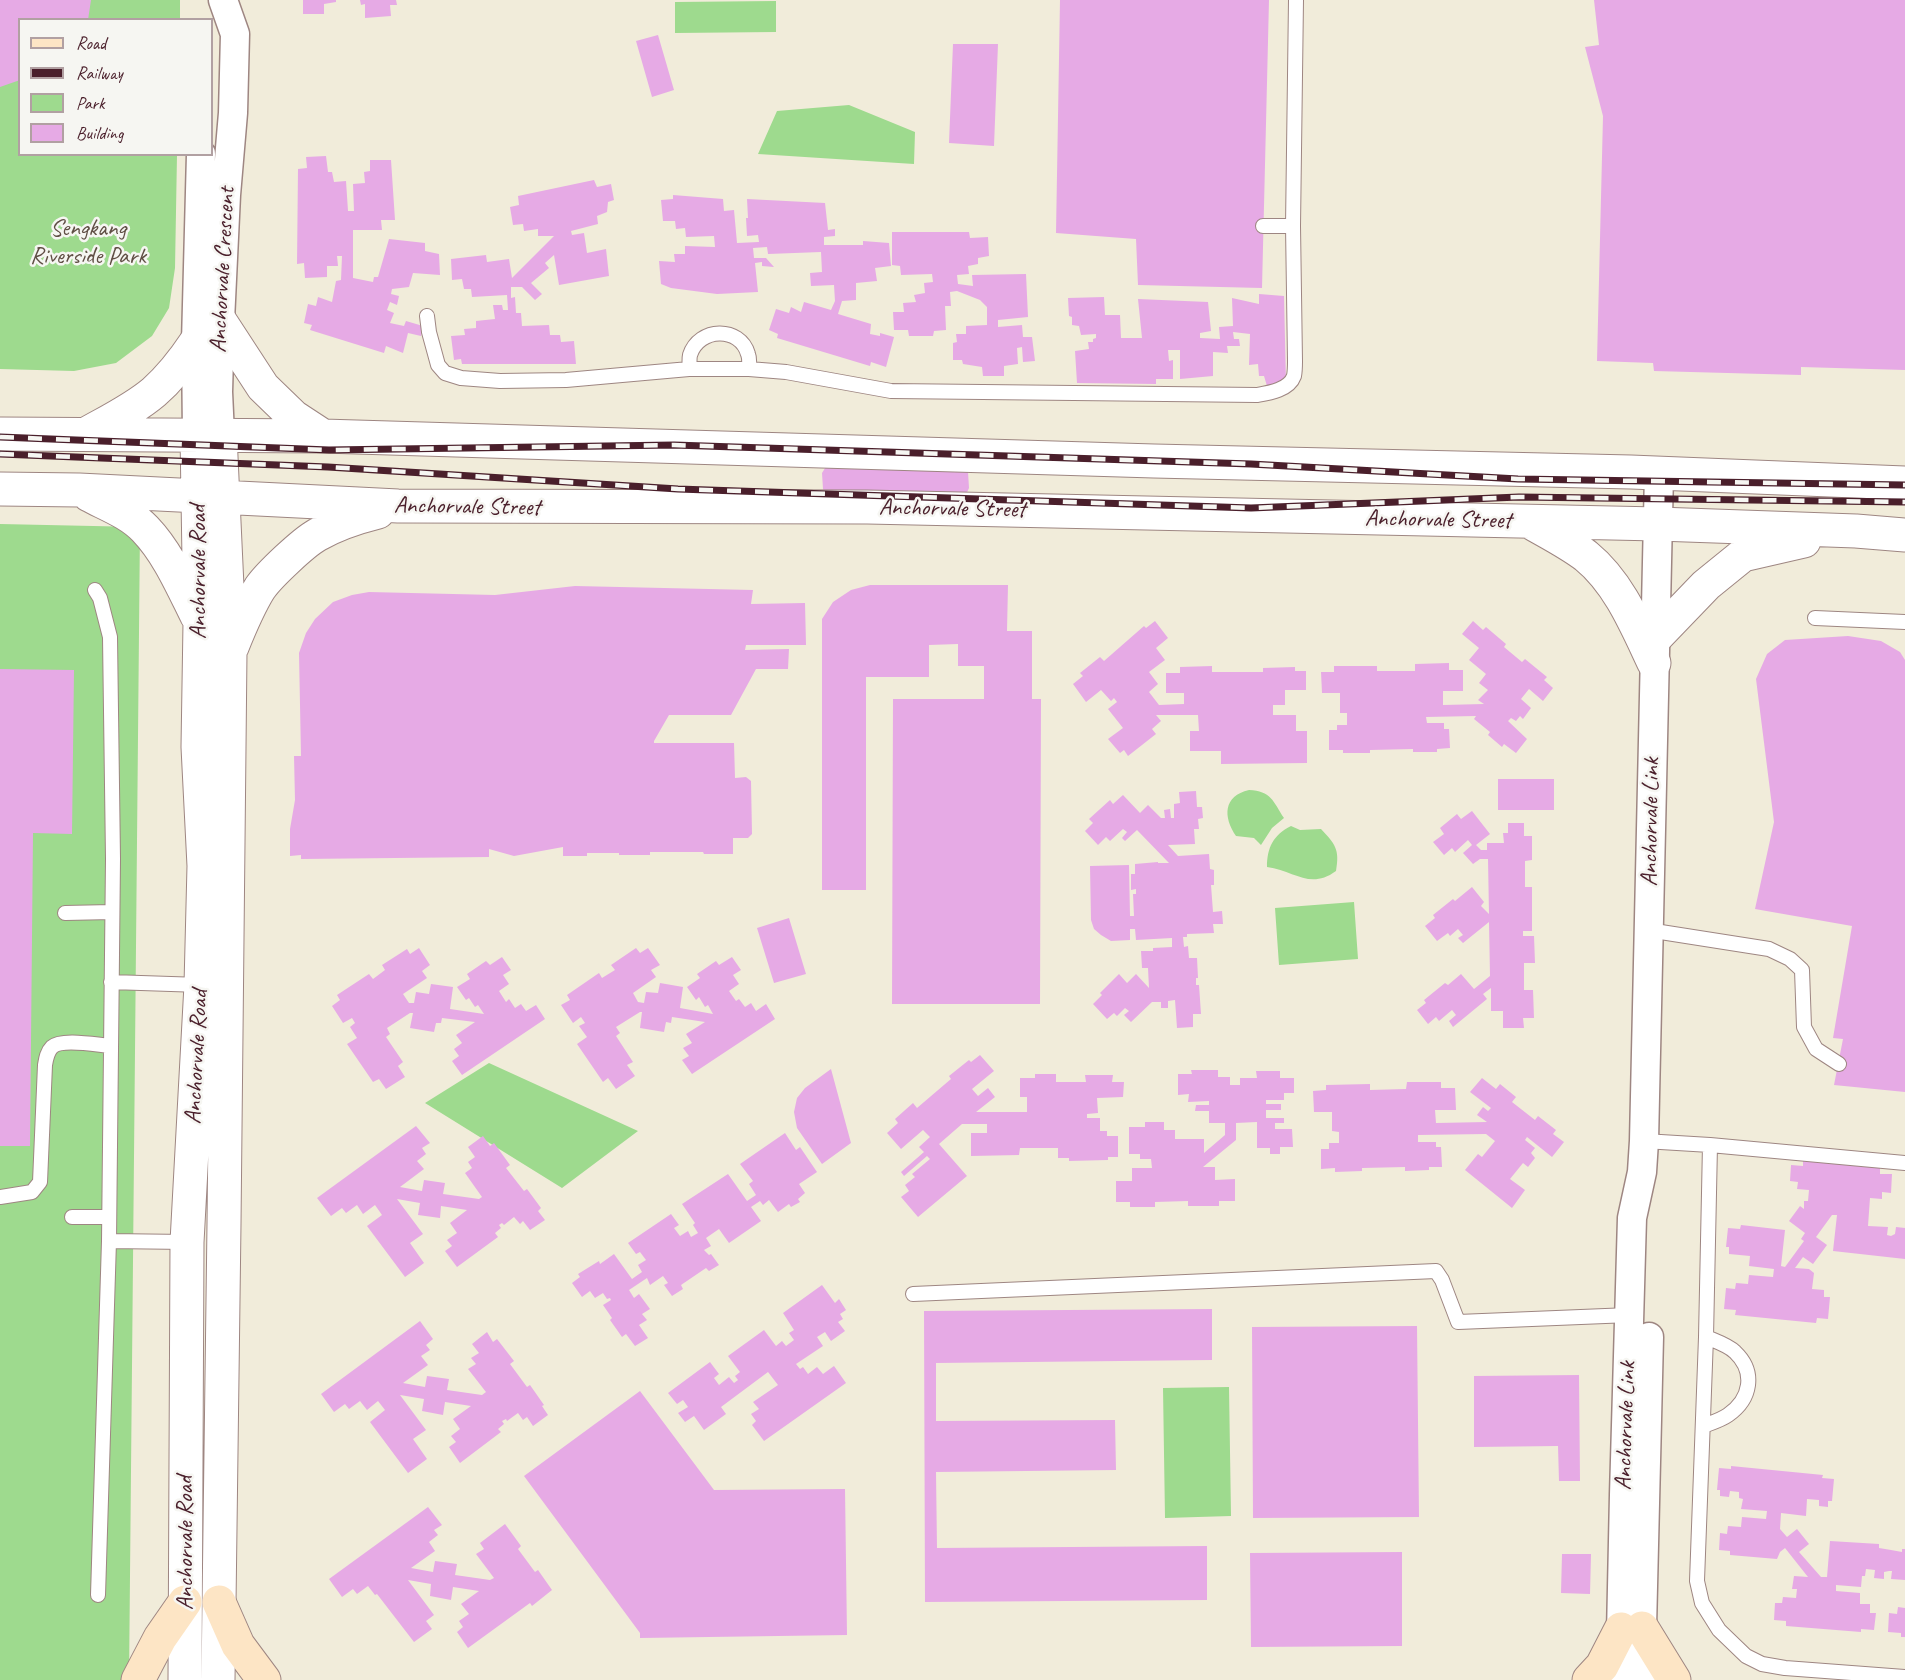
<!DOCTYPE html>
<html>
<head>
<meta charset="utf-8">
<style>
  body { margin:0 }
  #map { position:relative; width:1905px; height:1680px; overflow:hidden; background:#f1ecda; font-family:Caveat,sans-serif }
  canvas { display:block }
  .legend { position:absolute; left:18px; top:18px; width:195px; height:138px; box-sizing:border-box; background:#f6f6f2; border:2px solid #b1a0a2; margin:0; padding:8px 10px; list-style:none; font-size:18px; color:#4a1f2b }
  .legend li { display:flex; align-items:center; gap:12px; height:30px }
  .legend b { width:30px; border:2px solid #b1a0a2 }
</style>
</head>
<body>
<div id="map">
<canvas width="1905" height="1680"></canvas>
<ul class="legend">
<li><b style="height:8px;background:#fde5c5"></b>Road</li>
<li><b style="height:8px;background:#4a1f2b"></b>Railway</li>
<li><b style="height:16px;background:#9eda8e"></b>Park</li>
<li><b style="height:16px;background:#e6aae5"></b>Building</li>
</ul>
</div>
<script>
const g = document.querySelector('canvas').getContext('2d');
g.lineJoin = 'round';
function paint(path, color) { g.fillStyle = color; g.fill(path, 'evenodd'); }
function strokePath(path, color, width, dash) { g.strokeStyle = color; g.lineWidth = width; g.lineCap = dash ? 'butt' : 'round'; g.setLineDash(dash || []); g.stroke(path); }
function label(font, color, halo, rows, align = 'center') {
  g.font = font + ' Caveat,sans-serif'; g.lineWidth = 5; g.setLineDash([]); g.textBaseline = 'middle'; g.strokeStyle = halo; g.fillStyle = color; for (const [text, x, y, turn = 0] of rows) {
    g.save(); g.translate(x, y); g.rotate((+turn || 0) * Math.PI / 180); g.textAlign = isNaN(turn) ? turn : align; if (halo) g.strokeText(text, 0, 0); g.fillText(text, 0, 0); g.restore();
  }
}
paint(new Path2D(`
  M0,0H180V19L20,20V154L177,155L175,268L169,308L152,336L116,363L74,371L0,369Z
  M776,1V32L675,33V2Z
  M849,105L915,132L914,164L758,154L777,111Z
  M0,524L140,527L129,1680H0Z
  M1249,790C1271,791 1273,801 1284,818L1272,828L1261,845L1254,838L1236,836C1223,817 1223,796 1249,790Z
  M1291,826L1300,830L1321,829C1335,844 1340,849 1336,871C1310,890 1295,871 1267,867C1267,848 1273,835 1291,826Z
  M1354,902L1358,959L1279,965L1275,908Z
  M489,1063L638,1131L562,1188L425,1103Z
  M1229,1387L1231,1516L1165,1518L1163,1388Z`), '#9eda8e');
paint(new Path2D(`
  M0,0H91L88,20H20V80L0,87Z
  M303,0H336V2L324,4V14H303Z
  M360,0H396L397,5H390L391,16L365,18V4L361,5Z
  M1060,0H1269L1262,288L1138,285L1136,239L1056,233Z
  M1594,0H1905V370L1801,367V375L1654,371L1653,363L1597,361L1603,116L1585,47L1599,45Z
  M658,35L674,90L652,97L636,41Z
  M953,44H998L994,146L949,143Z
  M326,156L328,172H332L334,182L346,181L348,211H354L353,184L365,183L364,172L370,171V160H391L395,220H381L382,230H353V278L373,282L374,277H378L389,239L425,243V251L439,254L440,275L413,273L409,287L392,289L391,294L399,296L397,305L390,302L387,310L394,313L390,323L404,326L406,321L423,326L421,336L408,333L403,353L386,346L384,353L310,330L312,325L304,323L308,304L316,306L318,297L332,302L336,281L341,280L342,256H337L338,266H327V277L305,278L304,263L297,264L298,169L307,168L306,157Z
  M594,180L597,187L611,184L614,200L608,202L607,212L597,216L598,224L571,231L572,235L584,233L587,253L606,249L609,276L559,285L554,255L545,263L549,268L531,283L542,294L535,300L522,287H511V298L515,297L516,313H521L522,326L549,325L550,335H560L561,342L574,341L576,364H462L461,359L454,360L451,336L465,335L464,329L476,328V321L495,319L493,305H502L503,310H508L507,295L472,297L471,289H464L462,279L452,280L451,259L486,255L487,262L509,259L512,278L554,236H538V229L524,231L523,224L513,225L510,207L519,205L518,196Z
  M673,195L723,199L724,211L734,210L737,243L759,242L758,235L747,236L746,218H748L747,199L825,203L828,230L835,229V236L824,237V245H863V241L889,243L891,266L875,268L877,281L856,283V300L842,301L838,314L871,324L870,334L880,336V333L894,337L886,367L871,362L870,366L777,338L778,334L769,330L776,309L789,313L791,307L801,312L804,302L831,310L835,301L834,285L811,286L810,273L822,272L821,252L768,254L767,247L753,248L754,258H766L774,267L762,266V262L755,263L758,292L717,294L671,288L661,284L659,261L675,262L674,254H685V246L715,247L714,236L686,237L685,228L676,229L675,221H663L661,200L673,199Z
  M892,232H969L970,238L988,237L989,256L978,258V264L968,266L969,274L957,275L958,284L973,286L972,275L1026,274L1028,317L998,320V327L1022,325L1023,337H1032L1035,361L1023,362L1022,347L1017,348L1018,364L1004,366V376H983L982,367L963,364L962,360H953V343L957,342L956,334H966V326L987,325V307L980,300L957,291L950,292L951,306H945L946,330L934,331L933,336H909L908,330H894L893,312H904L903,303L916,302L914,295L925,293L924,283L933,282L932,274L901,275L900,266L892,265Z
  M1259,294L1284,296L1286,383L1267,386L1264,376H1259L1258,364L1249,365L1250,334L1233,332L1234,339H1239L1240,346H1227L1228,353L1213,352V376L1180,379V350H1168L1169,361L1173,360V379H1156V384L1077,383L1075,351L1089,349L1088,342H1093V339L1096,338V334L1081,335L1079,326L1072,325V317L1069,316L1068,298L1104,297L1105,315H1120L1121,338H1142L1138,299L1208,302L1211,331L1200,333V338L1220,339L1219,327L1233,326L1232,298L1259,304Z
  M830,460H957L968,472L969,488L964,499L830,500L823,489L822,473Z
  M870,585H1008L1007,631H1032V699H1041L1040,1004H892L893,699H984V666H958V644L929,645V677H866V890H822V619L833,602L851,590Z
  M575,586L753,590L751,604L805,603L806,645H746L745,650L789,649L788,669H756L731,715H669L654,741V743H734L735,778L746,777L751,781L752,834L748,838H733V854H704L703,852H650V855H619V853H587V856H563V847L514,856L489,849V857L301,859V855L290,856V829L295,800L294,756H301L299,653L306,633L315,619L333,602L352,595L369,592L495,595Z
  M1155,621L1168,638L1156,648L1165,660L1149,672L1158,684L1149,692L1159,705L1184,704V693H1166V673H1180V667L1212,666V672H1263V668L1295,667V671H1306V690H1285V705H1273V715H1296V731H1307V763L1221,764V751H1190V731H1199L1198,715H1156L1161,721L1152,729L1156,734L1128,756L1124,750L1120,753L1108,739L1123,728L1108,709L1117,702L1114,698L1111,701L1101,690L1086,702L1073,684L1083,676L1080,673L1100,657L1104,661L1144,626L1146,628Z
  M1473,621L1483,630L1486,627L1506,644L1504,647L1522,662L1525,659L1547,677L1544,680L1553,688L1543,701L1529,689L1521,699L1531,708L1523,719L1520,716L1516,721L1511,718L1508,721L1527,739L1516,753L1504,744L1502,747L1488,735L1490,732L1474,719L1476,716L1426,717L1427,723H1444V729H1449L1450,748L1437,749V752H1413V749L1370,750V753H1343V750H1329V730H1337V725H1347V713H1340V693H1322L1321,672H1334V666H1377V671H1415V664L1449,663V670H1463V691H1443V705L1484,704L1478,700L1488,690L1479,683L1486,674L1469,660L1479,648L1462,634Z
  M1848,636L1881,641L1900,652L1905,660V1092L1834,1085L1843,1039L1833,1038L1852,926L1755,909L1774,822L1756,679L1767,654L1785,640Z
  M0,669L74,670L72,834L33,833L30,1146H0Z
  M1498,779H1554V810H1498Z
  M1196,791L1197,807H1202L1203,818L1198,819L1199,829H1194L1195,844L1168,845L1178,856L1209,854L1210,869L1214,870V885H1211L1213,912L1222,911L1223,924H1213L1214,933L1187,934V937H1183L1184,947L1188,946L1189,958H1197L1198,978H1196V985H1199L1201,1014H1193V1027L1177,1028L1175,1000L1168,1001V1008H1161V1002H1152L1131,1022L1124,1015L1129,1011L1125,1008L1117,1016L1114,1013L1107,1019L1093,1004L1102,995L1100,993L1119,974L1127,983L1136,974L1149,988L1148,968H1142L1141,951H1153V948L1172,947V938L1136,940L1135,929H1130V940L1111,941L1101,935L1094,929L1091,920L1090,866L1129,865L1130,916H1134L1133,894H1136V889L1131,890V874H1135V864L1158,862V863H1169L1137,830L1125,841L1122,838L1127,832L1123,829L1110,841L1106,837L1098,845L1085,831L1093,823L1089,819L1110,800L1113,804L1123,795L1140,813L1148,805L1161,818H1165L1164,810L1170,809L1171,818H1174V804L1180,803L1179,792Z
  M1472,811L1490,834L1476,845L1481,850H1487V843H1504L1503,833H1508V823H1524V836H1532V860L1525,861V887H1532V931H1523V936H1534L1535,963H1524V990H1533L1534,1018H1523L1524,1028H1503V1011H1491V988L1483,994L1487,999L1453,1027L1449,1021L1456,1015L1452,1010L1439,1021L1436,1017L1428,1024L1417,1010L1426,1003L1424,1000L1445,983L1448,985L1461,974L1474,989L1490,976L1489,922L1463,943L1458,938L1463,935L1458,929L1450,936L1448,933L1437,941L1425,926L1435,918L1433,915L1453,899L1455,901L1472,887L1484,902L1481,906L1489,914L1488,859H1480L1473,864L1463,853L1472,845L1468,840L1455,852L1452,848L1444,855L1433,842L1444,834L1440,828L1457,814L1461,819Z
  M789,918L806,974L774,983L757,928Z
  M419,948L430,965L422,971L427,978L403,994L409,1003H414L416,992L429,994L431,984L453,987L450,1009L484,1014L478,1005L475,1007L469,998L466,1000L457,987L470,979L467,974L486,961L490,965L502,957L511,970L503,975L509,984L499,991L506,1002L509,999L515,1008L521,1004L526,1011L536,1005L545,1019L462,1075L452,1061L459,1056L454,1049L462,1043L456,1035L475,1022L442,1018L441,1023H436L434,1032L410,1028L413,1013H410L387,1028L390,1034L386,1037L403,1062L398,1066L405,1077L386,1089L379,1079L373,1082L347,1044L357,1038L350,1027L355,1023L352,1018L343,1023L332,1006L340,1000L337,995L369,974L373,979L385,970L382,965L407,949L410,954Z
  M636,948L640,953L648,948L660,965L651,970L656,977L633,993L638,1002L644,1003L646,992L658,993L660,983L683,987L680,1008L713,1014L708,1005L705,1007L699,997L696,1000L687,987L700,978L697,974L716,961L719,965L732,957L741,970L733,975L739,984L729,991L736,1001L739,999L745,1007L751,1003L756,1011L766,1004L775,1019L692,1074L682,1060L689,1056L683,1048L692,1043L686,1034L705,1022L672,1017L671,1023L666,1022L664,1032L640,1028L642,1012H640L616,1027L620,1033L616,1036L633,1062L627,1065L635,1076L616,1089L608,1078L603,1082L577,1044L587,1037L579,1026L585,1023L581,1017L573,1023L561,1005L570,1000L567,995L599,973L602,978L615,970L611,965Z
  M980,1055L994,1071L972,1089L978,1096L988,1088L995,1097L976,1112H1027V1097H1020V1078H1035V1074H1056V1082H1086L1085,1075H1113L1112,1082H1124L1123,1097L1097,1098L1098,1113L1087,1114V1118H1100V1131H1107V1136H1118V1157H1108V1160L1069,1161V1158H1058V1148H1020L1019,1155L971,1156V1133H987V1124H962L939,1144L967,1176L918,1217L901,1197L909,1191L905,1185L915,1177L912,1174L930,1159L927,1156L904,1176L901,1172L924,1152L919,1147L930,1137L923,1130L901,1149L887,1133L898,1123L895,1119L913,1103L917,1108L951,1079L949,1076L969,1060L971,1062Z
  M831,1069L851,1143L822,1164L797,1128L794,1112L797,1098L805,1088Z
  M1191,1070H1218V1077H1230V1085H1240V1078H1257L1256,1071H1280V1078H1294V1093H1284V1100H1266V1104H1281V1110H1266V1118H1284V1123H1275V1129H1292L1293,1147H1280V1154H1270V1148H1257V1122L1236,1123V1140L1203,1167H1215V1180L1235,1179V1201H1219V1206H1188V1201L1155,1202V1207H1130V1202H1116V1181H1132V1168H1152L1151,1159H1140V1154H1129V1127H1145V1122H1164V1130H1175V1139H1204V1153L1225,1135V1123H1209V1111H1195L1196,1105H1209V1101L1188,1102L1189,1094L1178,1095V1074H1192Z
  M1482,1078L1496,1089L1500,1084L1516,1097L1512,1102L1535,1120L1538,1116L1556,1130L1553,1134L1564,1142L1552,1157L1527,1137L1525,1140L1535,1148L1531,1153L1535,1158L1528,1167L1523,1163L1510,1179L1525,1190L1512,1208L1465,1170L1478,1154L1482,1157L1495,1141L1486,1134L1418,1135V1142H1436V1147H1441L1442,1167H1429V1170L1405,1171V1167L1362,1168V1171L1335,1172V1168L1321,1169V1149H1329V1143H1339V1132L1332,1131V1112H1314L1313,1091L1326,1090V1085L1370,1084V1090L1406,1089L1407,1082H1441V1088H1455L1456,1110H1435L1436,1123L1487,1122L1477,1115L1483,1107L1488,1111L1491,1108L1470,1092Z
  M416,1126L430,1143L422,1148L426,1154L417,1161L424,1169L400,1187L422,1191L424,1180L445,1183L443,1194L479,1199L482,1197L465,1173L472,1168L468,1162L475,1157L468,1147L483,1136L490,1146L494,1143L510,1165L506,1168L524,1191L527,1189L541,1208L538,1211L545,1220L530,1230L523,1221L520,1224L514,1217L504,1225L502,1223L499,1225L501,1228L495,1233L498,1237L457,1267L445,1251L452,1246L447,1240L457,1233L450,1223L467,1210L441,1206L440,1218L418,1215L420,1203L397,1199L423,1234L410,1243L424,1263L405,1277L367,1226L382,1215L375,1205L363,1214L357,1205L346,1213L342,1208L331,1216L317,1198Z
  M785,1133L796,1150L800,1147L817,1172L799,1184L805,1193L798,1199L800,1202L791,1207L789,1204L778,1212L769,1200L763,1205L760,1201L751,1207L761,1221L729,1243L719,1229L706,1238L711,1246L704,1250L709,1255L711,1254L719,1265L709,1271L706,1268L681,1285L683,1289L672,1296L664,1285L668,1283L663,1276L650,1285L647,1278L629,1290L634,1298L639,1294L650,1309L642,1314L647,1320L639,1325L648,1338L635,1346L626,1334L622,1337L610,1320L612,1318L603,1305L611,1300L610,1298L607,1299L603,1293L595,1298L590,1291L582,1297L572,1283L580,1277L578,1274L599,1261L600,1264L614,1254L632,1279L642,1272L638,1265L646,1260L640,1252L636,1254L628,1243L671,1214L679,1225L674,1228L680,1236L688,1231L691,1237L698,1233L693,1225L695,1223L682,1204L728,1174L747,1201L756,1195L749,1184L753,1181L740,1164Z
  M1803,1161L1880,1167V1174H1892L1891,1193L1882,1192V1199L1870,1198L1868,1226L1888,1227L1887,1235L1891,1236L1895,1234L1896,1227L1905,1228V1259L1833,1251L1837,1215H1832L1816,1237L1827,1245L1813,1264L1803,1257L1795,1268L1809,1269L1814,1273L1812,1289L1824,1290V1297H1830L1828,1319L1817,1318L1816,1323L1735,1315L1736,1310L1724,1309L1726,1288L1735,1289L1736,1283L1748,1284L1749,1275L1773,1277L1774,1269L1749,1266L1750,1256L1729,1254V1247H1726L1728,1228L1740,1229L1741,1225L1785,1230L1781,1266L1785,1267L1804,1241L1801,1239L1805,1233L1789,1221L1800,1206L1804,1209V1201H1808L1809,1190L1797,1189L1798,1182L1790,1181L1791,1165L1803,1166Z
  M822,1285L835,1303L839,1299L846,1310L840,1314L843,1319L838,1322L845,1331L831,1341L825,1332L817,1337L823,1346L796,1364L800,1369L803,1367L808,1374L817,1367L823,1374L834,1366L846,1383L764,1441L752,1425L756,1421L751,1414L759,1409L753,1402L778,1385L768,1372L721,1407L726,1414L704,1430L694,1416L685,1422L678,1413L688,1407L683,1400L677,1404L668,1393L710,1362L719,1374L714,1378L719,1385L729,1377L734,1383L738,1380L735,1376L740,1372L728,1356L764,1330L776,1346L782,1341L786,1346L794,1340L789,1333L794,1330L783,1313Z
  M1212,1309V1360L936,1363V1421L1115,1420L1116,1470L936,1472L937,1548L1207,1546V1600L925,1602L924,1311Z
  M420,1321L433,1339L426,1345L430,1350L421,1356L428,1365L403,1383L425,1387L427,1376L449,1379L447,1390L482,1395L486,1392L468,1369L476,1364L471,1358L479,1353L472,1344L487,1332L493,1342L497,1339L514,1361L510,1364L527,1387L530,1385L544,1405L542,1406L548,1415L533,1426L527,1417L523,1420L518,1413L507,1421L506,1419L502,1421L504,1424L498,1429L501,1432L460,1463L449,1447L456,1442L451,1436L460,1429L453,1419L471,1406L445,1402L443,1415L422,1411L424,1399L400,1395L426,1430L413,1439L427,1459L408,1473L370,1422L385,1410L378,1401L367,1410L360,1401L349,1409L345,1404L334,1412L321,1394Z
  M1417,1326L1419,1517L1253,1518L1252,1327Z
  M1579,1375L1580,1481H1559L1558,1446L1474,1447V1376Z
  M640,1391L714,1490L845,1489L847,1635L640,1638V1633L524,1476Z
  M1731,1466L1823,1475L1822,1478L1834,1479L1832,1501H1828V1507L1819,1506V1500L1807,1499L1806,1516L1781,1513L1780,1529L1787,1537L1797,1529L1809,1544L1799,1552L1821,1577H1827L1830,1541L1879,1544V1548L1891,1550L1902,1552V1549H1905V1580L1891,1579L1892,1571H1889L1884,1572V1579L1874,1578L1875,1570L1866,1569L1865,1576H1862L1861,1587L1836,1585V1591L1860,1593V1604H1870V1613H1876L1874,1630L1861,1629V1632L1786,1626V1621L1774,1620L1775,1603H1782L1783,1597L1796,1598L1797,1589H1792L1794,1576L1808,1577L1785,1548L1780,1552L1777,1559L1730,1555V1551L1719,1550L1720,1533L1727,1534L1728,1526L1741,1527L1742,1517L1766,1519L1767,1511L1741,1509L1743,1499L1739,1498V1492L1730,1491L1729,1497L1720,1496V1490H1717L1719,1468L1731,1469Z
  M428,1507L442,1525L434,1530L438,1535L429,1542L435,1551L411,1568L433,1572L435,1561L457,1564L455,1575L490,1580L494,1578L476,1554L484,1549L480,1543L505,1524L521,1546L518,1549L535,1572L538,1570L552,1590L532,1606L530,1603L468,1648L457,1632L463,1627L459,1621L469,1614L461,1604L479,1591L453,1587L451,1600L430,1596L431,1584L408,1580L434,1615L426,1621L432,1629L414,1642L377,1594L375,1595L368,1586L357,1594L353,1589L342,1597L329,1579Z
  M1402,1552V1646L1251,1647L1250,1553Z
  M1562,1554H1591L1590,1594L1561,1593Z
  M1898,1607L1905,1608V1637H1901V1633L1888,1632L1889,1613L1897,1614Z`), '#e6aae5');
const service = new Path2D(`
  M1263,226H1293
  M427,316L429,332L438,365L445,373L461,378L500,381L566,380L689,369H749L786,372L891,391L1257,395C1269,393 1289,390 1294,376C1295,371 1295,365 1295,361L1293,226L1296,0
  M689,369C690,365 689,359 690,355C699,327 740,326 748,354C750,359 749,364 749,369
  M95,590L100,598L110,637L113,859L109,1241L98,1595
  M1815,618L1905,622
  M65,913L112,912
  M1648,930L1769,949L1790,959L1802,970L1804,1027L1816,1049L1839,1064
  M111,982L201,985
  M1644,1141L1710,1145L1905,1163
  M1710,1145L1706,1337L1697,1581L1702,1603L1719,1630L1746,1656L1762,1664L1785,1668L1905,1677
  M0,1197L32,1192L40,1182L45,1065C46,1059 47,1052 52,1047C62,1038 97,1045 111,1046
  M72,1217H109
  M109,1241L187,1242
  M913,1294L1436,1271L1442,1280L1458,1322L1630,1315
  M1703,1426C1711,1423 1721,1420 1728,1415C1751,1399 1756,1372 1735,1352C1728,1345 1715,1341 1706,1337`);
const minor = new Path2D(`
  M197,435L196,342L201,154
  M220,435L218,392L220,321L226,195L233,113L235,34L223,0
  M1620,1680L1624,1495L1632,1218L1642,1172L1644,1141L1659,473
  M1642,1680V1628L1649,1337`);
const tertiary = new Path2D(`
  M220,321L263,387L294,417L323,436
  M0,434L323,436L1154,461L1631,472L1905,483
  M86,434C109,421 134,409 154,392C170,378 184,360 196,342
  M0,489L79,490L398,506L867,507L1658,524L1856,531L1905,535
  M89,495C108,505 130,513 145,529C168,553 182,586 197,616
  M1530,522C1549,533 1569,543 1586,556C1619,583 1636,625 1654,663
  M1655,638L1706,585L1743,555L1804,541
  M232,647C240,627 248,607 260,588C269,575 303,543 317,535C336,524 358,517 378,512
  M185,1680L187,1242L201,985L204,866L198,747L200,623L197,435
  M218,1680L224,1224L230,652L220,435`);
const secondary = new Path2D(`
  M219,1602L238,1645L264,1680
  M1642,1628L1674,1680
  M138,1680L160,1638L185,1602
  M1589,1680L1602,1666L1621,1629`);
strokePath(service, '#9e8682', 16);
strokePath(minor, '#9e8682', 31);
strokePath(tertiary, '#9e8682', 35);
strokePath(secondary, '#9e8682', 35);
strokePath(service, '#fff', 14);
strokePath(minor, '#fff', 28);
strokePath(tertiary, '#fff', 33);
strokePath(secondary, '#fde5c5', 33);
const rail = new Path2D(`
  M0,437L329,450L674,445L1251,464L1518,479L1905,485
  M0,454L328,467L678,489L1251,508L1519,497L1905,502`);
strokePath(rail, '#4a1f2b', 7);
strokePath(rail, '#f6f6f2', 4.5, [14]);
label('24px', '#5f4e44', '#f6f6f2', [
  ["Sengkang",88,229],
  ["Riverside Park",88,257]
]);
label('24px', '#4a1f2b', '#f6f6f2', [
  ["Anchorvale Crescent",223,270,-87],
  ["Anchorvale Street",467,507,1],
  ["Anchorvale Street",952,509,1],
  ["Anchorvale Street",1438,520,1],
  ["Anchorvale Road",199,572,-90],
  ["Anchorvale Link",1651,822,-89],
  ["Anchorvale Road",197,1057,-87],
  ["Anchorvale Link",1626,1426,-88],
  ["Anchorvale Road",186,1543,-90]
]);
</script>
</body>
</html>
